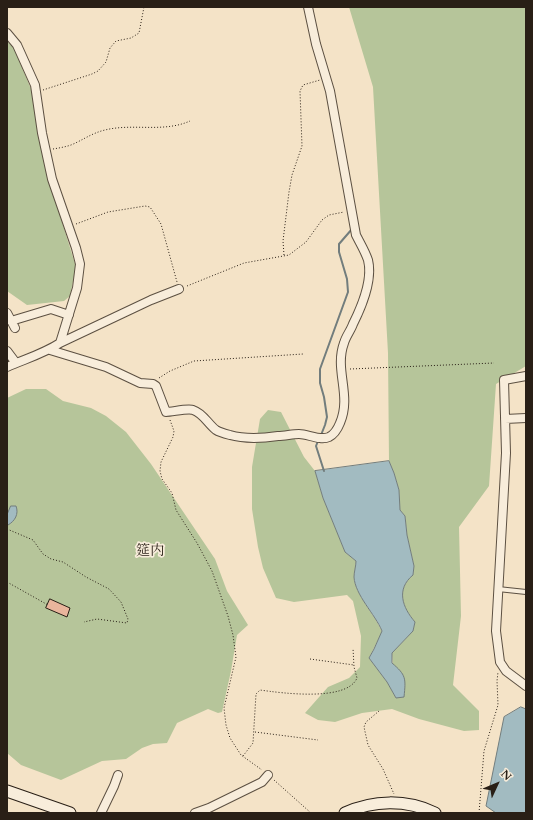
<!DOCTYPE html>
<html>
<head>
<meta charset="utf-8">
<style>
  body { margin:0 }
  #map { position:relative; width:533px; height:820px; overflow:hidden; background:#f4e3c7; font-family:Cardo,serif }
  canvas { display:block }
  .frame { position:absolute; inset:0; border:8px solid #291f16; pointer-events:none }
  .north { position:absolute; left:477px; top:764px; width:40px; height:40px; -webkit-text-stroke:3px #f8eddb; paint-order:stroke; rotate:46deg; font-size:11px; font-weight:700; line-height:16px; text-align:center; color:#291f16 }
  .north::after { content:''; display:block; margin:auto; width:14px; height:18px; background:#291f16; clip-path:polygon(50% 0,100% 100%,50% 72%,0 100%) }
</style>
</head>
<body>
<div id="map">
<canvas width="533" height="820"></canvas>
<div class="frame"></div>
<div class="north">N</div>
</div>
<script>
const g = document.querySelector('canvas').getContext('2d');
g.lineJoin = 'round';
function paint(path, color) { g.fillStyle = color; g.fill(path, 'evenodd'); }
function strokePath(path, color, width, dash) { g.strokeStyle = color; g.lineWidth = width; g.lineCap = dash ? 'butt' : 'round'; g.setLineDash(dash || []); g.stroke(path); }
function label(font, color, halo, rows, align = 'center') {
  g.font = font + ' Cardo,"Noto Serif JP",serif'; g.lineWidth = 3.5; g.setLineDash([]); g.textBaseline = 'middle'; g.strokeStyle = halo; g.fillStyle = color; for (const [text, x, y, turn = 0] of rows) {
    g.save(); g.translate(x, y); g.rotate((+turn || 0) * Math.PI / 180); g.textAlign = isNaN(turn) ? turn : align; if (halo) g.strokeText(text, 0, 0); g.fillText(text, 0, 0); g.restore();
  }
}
paint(new Path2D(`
  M349,7H526V366L496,384L489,486L459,527L461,616L453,685L479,711V730L464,731L419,719L392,709L362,713L335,722L318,720L305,713L328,687L349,678L360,667L361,636L353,601L347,595L294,602L276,598L263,568L258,547L252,509V467L260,419L268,410L281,412L304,457L315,471L323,498L345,552L356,561C356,566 354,572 354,577C355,595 375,614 382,632L369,658L387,682L396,698L392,653L413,631L415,622C402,607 396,589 413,575L414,566L407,535L405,516L400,510L399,490L394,473L389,461L388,353L373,87Z
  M7,41L14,48L31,89L40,133L58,209L76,267L70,296L64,301L27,305L7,291Z
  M26,389H46L63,401L91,408L106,416L126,432L151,464L215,559L227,591L248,625L237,635L231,671L222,712L218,713L208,709L177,723L167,743L153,744L142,748L126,759L102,761L61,780L21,765L7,753V398Z`), '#b6c59a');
const water = new Path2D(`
  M389,461L394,473L399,490L400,510L405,516L407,535L414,566L413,575C396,589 402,607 415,622L413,631L392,653V663C406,675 406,678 404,697L396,698L387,682L369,658L374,649L382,631C375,614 355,595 354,577C354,572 356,566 356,561L345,552L323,498L315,471Z
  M11,506H16C19,514 15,521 8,525L7,524V515Z
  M521,707L526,709V813H496L486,806L504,717Z`);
paint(water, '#a2bbc1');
strokePath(water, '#727d7d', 1);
strokePath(new Path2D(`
  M321,435L325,425L327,417L324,397L320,383V369L348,292L347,279L339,252V244L352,229
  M318,441L316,446L324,471`), '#727d7d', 2);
const building = new Path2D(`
  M50,599L70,608L67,617L46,608Z`);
paint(building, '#e9b59c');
strokePath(building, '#291f16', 1);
const lane = new Path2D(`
  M498,589L526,592`);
const street = new Path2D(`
  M7,33L17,45L35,85L42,133L52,179L76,248L80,264L77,288L60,343
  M7,313L15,328
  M11,321L51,309L69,315
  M50,350L106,367L140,383L153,384L156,386L166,412C172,412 188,408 193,410C203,413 208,424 216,430C219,432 226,434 230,435C244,439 264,438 278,436C285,436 292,434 299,434C308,434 320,441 329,437C335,434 338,428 340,423C352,395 334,370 344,343C346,336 351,330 353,324C362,306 373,280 368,260C365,251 360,243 356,235L330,91L316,44L308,7
  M7,351L16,363
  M7,367C25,359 43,354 60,343L151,300L179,289
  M526,376L504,380L506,453L496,631L500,662L506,671L526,686
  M505,419L526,418
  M101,813L114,786L118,775
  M195,813L209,808L262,782L268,775`);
const secondary = new Path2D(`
  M7,791L70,813
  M345,813C373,800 406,799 435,813`);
strokePath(lane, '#5c5042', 6);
strokePath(street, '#5c5042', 10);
strokePath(secondary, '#291f16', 13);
strokePath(new Path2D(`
  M43,90L92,74L98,71L106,62L110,48L116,41L131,38L139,33L144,7
  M53,149C59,148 65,147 71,145C83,140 92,133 105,130C133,123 163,133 190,121
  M76,224L108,212L145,206L150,207L161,224L177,282
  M284,255L283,241L289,192L292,175L302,146L300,91L303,85L320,80
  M187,286L244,263L289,255L306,242L322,220L329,215L344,212
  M350,369L494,363
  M159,378L170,371L194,361L303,354
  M170,420L174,431L173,437L161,462L160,471L162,479L172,493L176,510L197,543L212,571L228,616L233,635L236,657L224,708L226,725L230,738L241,755L262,770
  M7,529L33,540L43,554L51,559L63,562L86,577L109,589L121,602L128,619L127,623L97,619L84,622
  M7,582L48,605
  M310,659L354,665
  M379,711L366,722L364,727L368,745L383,769L394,794
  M255,732L318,740
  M243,756L253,743L256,694L260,690C281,693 347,702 357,678L354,667L353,648
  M274,780L311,813
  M479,813L484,751L498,705L497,681L498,672`), '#291f16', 1, [1, 2]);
strokePath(lane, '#f8eddb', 4);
strokePath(street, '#f8eddb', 8);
strokePath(secondary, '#f8eddb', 11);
label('14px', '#291f16', '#f8eddb', [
  ["筵内",150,552]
]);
</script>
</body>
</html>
